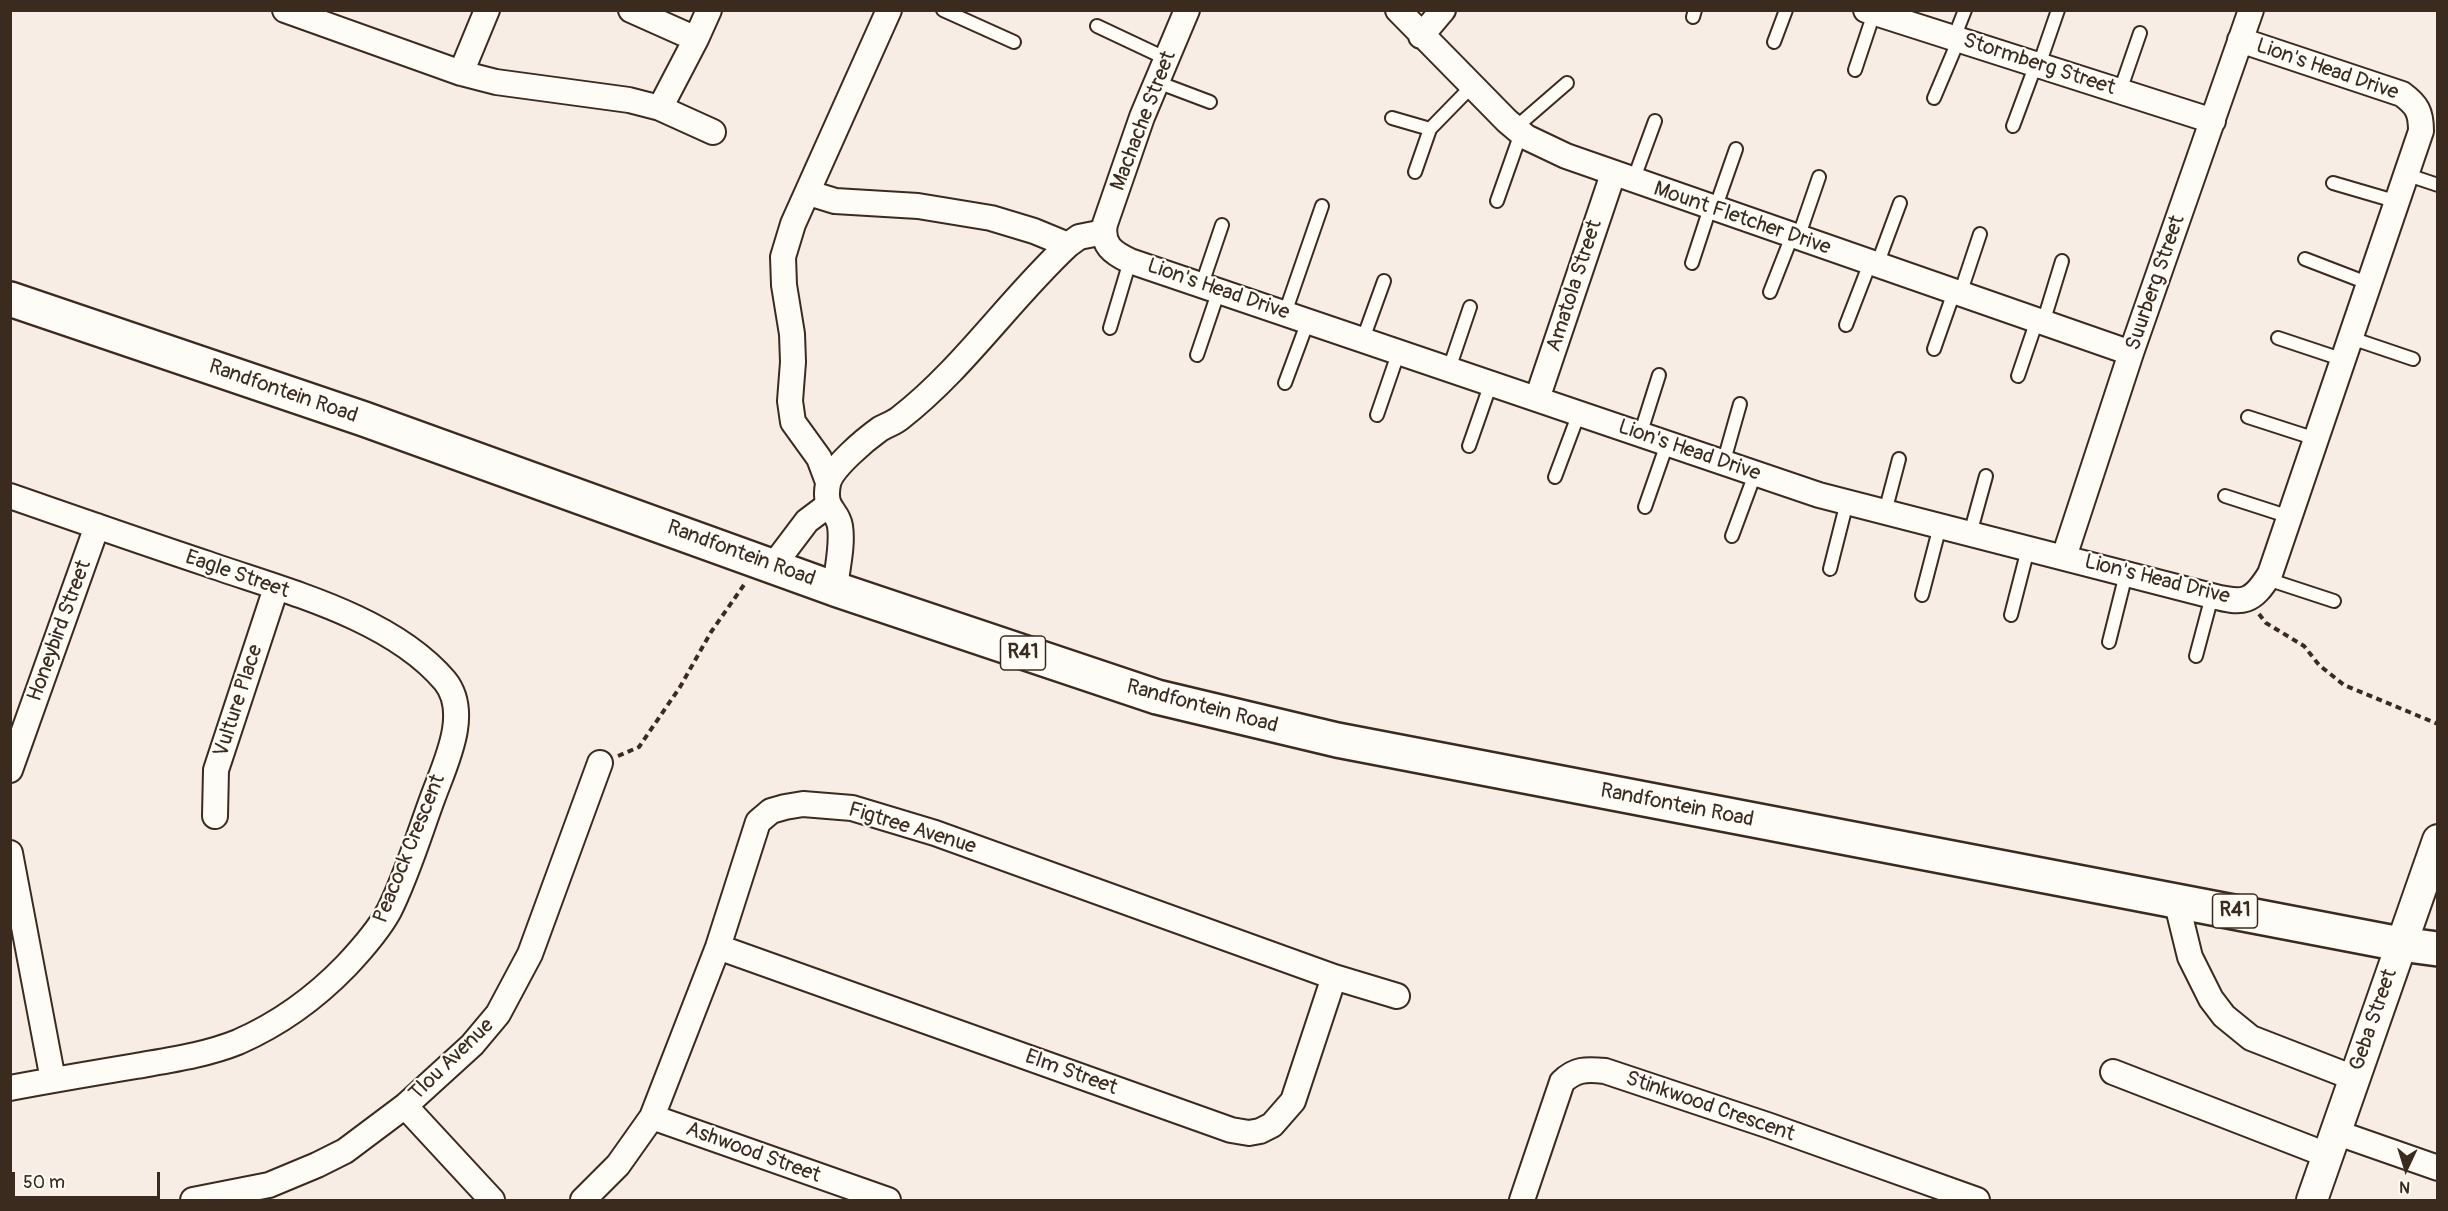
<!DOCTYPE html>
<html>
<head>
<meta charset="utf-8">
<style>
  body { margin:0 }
  #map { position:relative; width:2448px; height:1211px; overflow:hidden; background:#f8ede4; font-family:Pangolin,sans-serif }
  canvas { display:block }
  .frame { position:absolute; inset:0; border:12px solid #3b2a1e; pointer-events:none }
  .north { position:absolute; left:2376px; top:1139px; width:60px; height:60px; -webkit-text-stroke:4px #fdfcf7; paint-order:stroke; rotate:184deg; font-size:16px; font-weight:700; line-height:24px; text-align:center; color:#3b2a1e }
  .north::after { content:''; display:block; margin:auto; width:21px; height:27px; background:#3b2a1e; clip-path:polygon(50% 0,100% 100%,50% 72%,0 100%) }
  .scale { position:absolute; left:12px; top:1172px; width:148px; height:27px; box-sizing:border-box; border:3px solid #3b2a1e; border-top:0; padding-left:8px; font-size:18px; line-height:21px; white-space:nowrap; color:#3b2a1e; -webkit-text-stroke:4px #fdfcf7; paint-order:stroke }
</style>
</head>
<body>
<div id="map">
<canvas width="2448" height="1211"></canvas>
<div class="frame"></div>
<div class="north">N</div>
<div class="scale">50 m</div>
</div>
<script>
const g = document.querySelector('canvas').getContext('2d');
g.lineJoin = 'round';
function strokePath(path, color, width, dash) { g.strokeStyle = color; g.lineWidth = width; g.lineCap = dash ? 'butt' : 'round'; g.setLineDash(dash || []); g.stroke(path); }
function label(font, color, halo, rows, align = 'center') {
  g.font = font + ' Pangolin,sans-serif'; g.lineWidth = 4.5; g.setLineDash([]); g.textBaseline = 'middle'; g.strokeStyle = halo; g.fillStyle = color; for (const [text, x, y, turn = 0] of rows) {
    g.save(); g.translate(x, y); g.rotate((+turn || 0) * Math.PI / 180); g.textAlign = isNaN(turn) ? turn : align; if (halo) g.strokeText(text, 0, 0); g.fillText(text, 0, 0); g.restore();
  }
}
const service = new Path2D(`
  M943,10L1014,42
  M1693,17L1695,10
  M1097,26L1167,59
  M1954,38L1965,10
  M1774,42L1786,10
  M2039,65L2058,10
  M1855,70L1875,10
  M1157,82L1210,102
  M2120,91L2140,33
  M1934,98L1959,39
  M1392,118L1430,129
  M2013,126L2036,64
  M1515,128L1567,83
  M1415,172L1430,129L1472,86
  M2408,175L2438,185
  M1633,181L1655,121
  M2333,183L2398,202
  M1497,201L1521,133
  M1715,209L1736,149
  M1798,238L1819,177
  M2305,259L2370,284
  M1692,263L1710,208
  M1877,265L1900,203
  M1202,284L1222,225
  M1770,292L1792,236
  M1960,294L1980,234
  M1285,313L1322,206
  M2043,323L2062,261
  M1846,325L1870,263
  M1110,328L1130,261
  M2278,338L2344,360
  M2351,338L2413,359
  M1363,339L1384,281
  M1934,349L1954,292
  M1197,355L1219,290
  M1449,369L1470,307
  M2018,376L2037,320
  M1285,383L1308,321
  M1377,415L1399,351
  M2248,417L2316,439
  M1640,435L1659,375
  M1469,446L1491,383
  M1723,464L1740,404
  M1555,477L1579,413
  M2225,496L2290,517
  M1645,507L1667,444
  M1885,512L1899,459
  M1970,534L1986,476
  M1732,536L1755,474
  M1830,569L1847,502
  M2267,579L2334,601
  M1922,595L1940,526
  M2011,615L2028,549
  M2109,642L2126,574
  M2196,656L2212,596`);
const minor = new Path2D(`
  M285,10L461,73L496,82L629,100L660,108L713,132
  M631,10L696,39
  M1187,10L1142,117L1105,224C1101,245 1113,253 1130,261L1819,495L2212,596C2244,604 2252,603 2270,574L2421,131C2421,112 2417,105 2402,94L2240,40
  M1398,10L1507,121L1526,137L1566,156L2131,353
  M1866,10L2213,121
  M1421,36L1443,10
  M461,73L487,10
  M660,108L696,39L709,10
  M809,193L835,201L918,206L991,218L1034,231L1068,245
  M1537,399L1613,174
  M828,482L819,458L793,422L790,401L793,362L792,334L784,285L783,257L793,224L889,10
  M10,496C76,519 142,542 208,564C285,591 391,617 445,681C471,713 445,764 433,797C419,835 407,875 389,911C378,931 362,949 346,966C316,997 279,1024 238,1042C206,1055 170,1060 136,1066C94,1073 52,1080 10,1088
  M2064,557L2131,353L2251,10
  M773,566L807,521L827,506
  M835,589C837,568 843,546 840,526C837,509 823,510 828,484C831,468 866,439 880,429C887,425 894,423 900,418C963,369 1009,300 1068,245L1079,237L1104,232
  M10,770L97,526
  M215,816L216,770L276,588
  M10,853L53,1080
  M2176,900L2190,957L2211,999L2224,1016L2251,1038L2354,1078
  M718,947L1231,1130L1249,1133L1260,1131L1272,1125L1293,1101L1334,977
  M2113,1072L2327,1155
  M405,1106L492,1200
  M652,1117L888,1200
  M2335,1132L2438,1168
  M193,1200L269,1185L317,1165L345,1151L405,1106L472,1045L498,1014L530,954L600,763
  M583,1200L618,1165L652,1117L718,947L758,822L771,811L785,807L803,804L852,808L935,833L1334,977L1397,996
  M1522,1200L1562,1082C1575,1069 1586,1069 1605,1071L1770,1126L1977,1200`);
const tertiary = new Path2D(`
  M2312,1200L2438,840`);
const primary = new Path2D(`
  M10,299L364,419L835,589L1157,697L1337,740L2400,944L2438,949`);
strokePath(service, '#3b2a1e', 16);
strokePath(minor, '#3b2a1e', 28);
strokePath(tertiary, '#3b2a1e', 34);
strokePath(primary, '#3b2a1e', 38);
strokePath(new Path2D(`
  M2259,614L2266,623L2304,646L2319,665L2344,685L2438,724
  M618,756L639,747L680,687L711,632L746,582`), '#3b2a1e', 4, [6, 4.5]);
strokePath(service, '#fdfcf7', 12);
strokePath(minor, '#fdfcf7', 24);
strokePath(tertiary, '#fdfcf7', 30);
strokePath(primary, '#fdfcf7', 33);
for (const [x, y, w] of [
  [1023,653,45],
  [2235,911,45]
]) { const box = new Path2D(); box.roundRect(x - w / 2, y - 17, w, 34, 4.5); g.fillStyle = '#fdfcf7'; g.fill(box); strokePath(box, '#3b2a1e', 1.5); }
label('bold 20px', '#3b2a1e', null, [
  ["R41",1023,653],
  ["R41",2235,911]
]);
label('21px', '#3b2a1e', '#fdfcf7', [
  ["Stormberg Street",2039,65,18],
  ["Lion's Head Drive",2327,70,19],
  ["Machache Street",1144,121,-69],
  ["Mount Fletcher Drive",1742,219,19],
  ["Suurberg Street",2156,283,-71],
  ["Amatola Street",1575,286,-72],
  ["Lion's Head Drive",1218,290,19],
  ["Randfontein Road",283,392,19],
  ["Lion's Head Drive",1689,451,19],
  ["Randfontein Road",741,554,20],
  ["Eagle Street",237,575,19],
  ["Lion's Head Drive",2157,580,14],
  ["Honeybird Street",60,631,-70],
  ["Vulture Place",239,701,-72],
  ["Randfontein Road",1202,707,15],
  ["Randfontein Road",1677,806,11],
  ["Figtree Avenue",912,829,17],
  ["Peacock Crescent",410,849,-68],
  ["Geba Street",2374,1020,-71],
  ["Tlou Avenue",452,1060,-44],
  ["Elm Street",1071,1073,20],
  ["Stinkwood Crescent",1710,1107,19],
  ["Ashwood Street",753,1153,20]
]);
</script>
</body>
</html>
